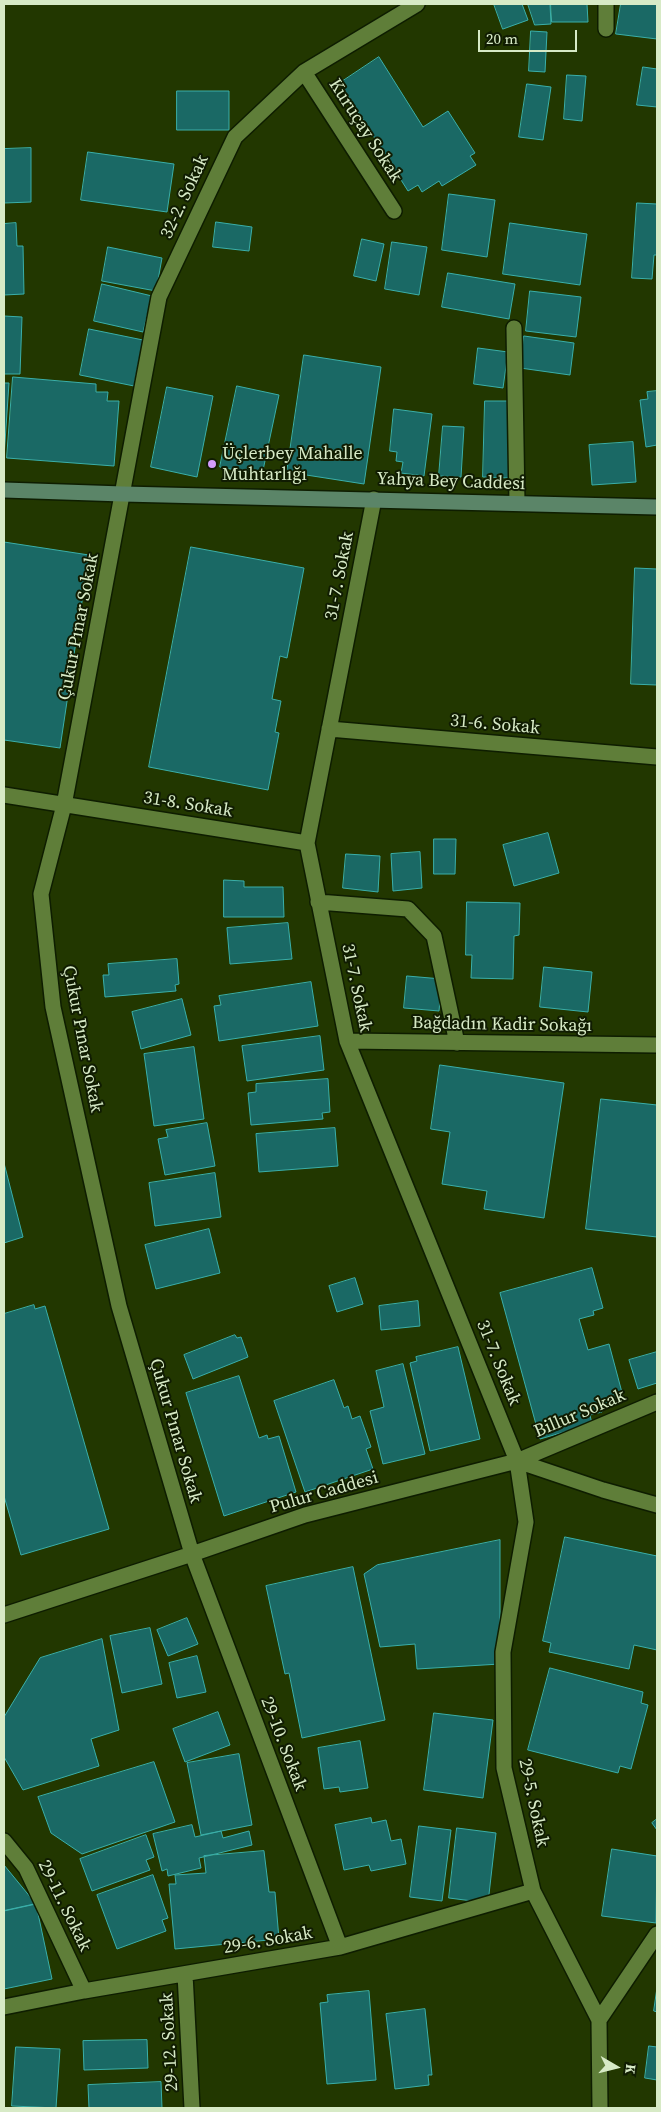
<!DOCTYPE html>
<html>
<head>
<meta charset="utf-8">
<style>
  body { margin:0 }
  #map { position:relative; width:661px; height:2112px; overflow:hidden; background:#223700; font-family:"Source Serif 4",serif }
  canvas { display:block }
  .frame { position:absolute; inset:0; border:5px solid #d7eac6; pointer-events:none }
  .north { position:absolute; left:591px; top:2042px; width:50px; height:50px; -webkit-text-stroke:4px #101c02; paint-order:stroke; rotate:98deg; font-size:14px; font-weight:700; line-height:20px; text-align:center; color:#d7eac6 }
  .north::after { content:''; display:block; margin:auto; width:18px; height:22px; background:#d7eac6; clip-path:polygon(50% 0,100% 100%,50% 72%,0 100%) }
  .scale { position:absolute; left:478px; top:30px; width:99px; height:22px; box-sizing:border-box; border:2px solid #d7eac6; border-top:0; padding-left:6px; font-size:15px; line-height:18px; white-space:nowrap; color:#d7eac6; -webkit-text-stroke:4px #101c02; paint-order:stroke }
</style>
</head>
<body>
<div id="map">
<canvas width="661" height="2112"></canvas>
<div class="frame"></div>
<div class="north">K</div>
<div class="scale">20 m</div>
</div>
<script>
const g = document.querySelector('canvas').getContext('2d');
g.lineJoin = 'round';
function paint(path, color) { g.fillStyle = color; g.fill(path, 'evenodd'); }
function strokePath(path, color, width, dash) { g.strokeStyle = color; g.lineWidth = width; g.lineCap = dash ? 'butt' : 'round'; g.setLineDash(dash || []); g.stroke(path); }
function label(font, color, halo, rows, align = 'center') {
  g.font = font + ' "Source Serif 4",serif'; g.lineWidth = 4; g.setLineDash([]); g.textBaseline = 'middle'; g.strokeStyle = halo; g.fillStyle = color; for (const [text, x, y, turn = 0] of rows) {
    g.save(); g.translate(x, y); g.rotate((+turn || 0) * Math.PI / 180); g.textAlign = isNaN(turn) ? turn : align; if (halo) g.strokeText(text, 0, 0); g.fillText(text, 0, 0); g.restore();
  }
}
const building = new Path2D(`
  M494,4H522L528,20L503,29Z
  M528,4H550L551,24L535,25Z
  M551,4H587L588,22H552Z
  M621,4H657V39L616,34Z
  M531,31L547,32L545,72L529,71Z
  M379,57L423,127L448,111L475,153L470,156L476,165L442,186L439,181L422,192L418,185L408,191L340,83Z
  M643,67L657,69V107L637,105Z
  M567,75L586,76L582,121L564,119Z
  M527,84L551,87L543,140L519,137Z
  M177,91H229V130H177Z
  M31,148V202L4,203V149Z
  M88,152L174,164L167,212L81,200Z
  M449,194L495,200L487,257L442,250Z
  M637,203L657,204V255H654L652,279L632,278Z
  M216,222L252,227L249,251L213,247Z
  M16,223L17,246H23L24,294L4,295V224Z
  M510,223L587,234L580,285L503,274Z
  M362,239L384,244L376,281L354,276Z
  M392,242L427,247L419,295L385,289Z
  M108,247L162,258L156,291L102,281Z
  M448,273L515,284L509,319L442,307Z
  M102,284L152,296L143,332L94,321Z
  M530,291L581,297L576,337L526,331Z
  M4,316L22,317L20,374H4Z
  M89,329L143,340L134,386L80,375Z
  M524,336L574,343L570,375L520,368Z
  M478,348L508,352L503,388L474,384Z
  M304,355L381,367L364,484L287,472Z
  M13,377L96,384V392H108L107,401H119L114,466L7,458Z
  M4,383H9L4,457Z
  M237,386L279,395L262,475L220,467Z
  M167,387L213,396L197,477L151,467Z
  M657,391V445L646,447L640,400L648,399L647,392Z
  M485,401H512L510,478L483,477Z
  M394,409L432,414L424,476L401,473L403,462L396,461L397,452L390,451Z
  M443,426L464,427L461,477L439,476Z
  M633,442L636,482L592,485L589,445Z
  M4,542L89,555L60,748L4,740Z
  M191,547L304,568L287,658L280,656L272,699L281,701L275,732L279,733L268,790L149,767Z
  M635,568L657,569V685L631,684Z
  M548,833L559,873L514,886L503,845Z
  M434,839H456L455,874H434Z
  M420,852L422,888L393,891L391,854Z
  M346,854L380,856L378,892L343,888Z
  M224,880L244,881V887H283L284,917H224Z
  M467,902L520,903L519,935L514,936L513,979L471,978L472,955H466Z
  M288,923L292,959L230,964L227,928Z
  M177,959L179,984L175,985L176,991L105,997L103,975H109L108,964Z
  M544,967L592,972L588,1012L540,1007Z
  M407,976L442,979L439,1011L404,1008Z
  M311,982L318,1026L219,1041L214,1006L221,1005L219,996Z
  M182,999L191,1035L141,1049L132,1012Z
  M320,1036L324,1070L247,1081L242,1046Z
  M194,1047L204,1119L154,1126L144,1054Z
  M440,1065L564,1083L544,1218L484,1209L487,1191L442,1184L450,1132L431,1129Z
  M328,1079L330,1112L322,1113L323,1119L251,1125L248,1093L256,1092V1084Z
  M601,1099L657,1105V1237L586,1229Z
  M207,1123L215,1166L165,1175L158,1139L168,1137L166,1130Z
  M335,1128L338,1166L259,1172L256,1134Z
  M4,1163L23,1237L4,1243Z
  M215,1173L221,1217L155,1226L149,1183Z
  M209,1229L220,1273L156,1289L145,1245Z
  M592,1268L603,1308L593,1311L594,1315L579,1319L588,1350L609,1344L624,1400L601,1406L602,1412L590,1415L592,1424L540,1439L500,1293Z
  M355,1278L363,1304L337,1312L329,1286Z
  M418,1301L420,1326L381,1330L379,1306Z
  M34,1305L35,1309L45,1306L109,1529L21,1555L4,1496V1314Z
  M235,1335L237,1338L241,1337L248,1357L193,1379L184,1355Z
  M458,1347L480,1439L430,1451L410,1363L417,1361L416,1357Z
  M657,1352V1383L638,1389L629,1360Z
  M403,1364L425,1454L383,1464L370,1411L384,1407L376,1371Z
  M239,1376L259,1438L267,1435L268,1439L279,1436L296,1492L224,1516L186,1393Z
  M334,1380L344,1408L348,1406L352,1419L360,1416L371,1447L366,1449L373,1469L305,1492L274,1401Z
  M565,1537L657,1556V1650L634,1645L629,1669L549,1652L551,1643L543,1641Z
  M500,1540V1664L417,1669L415,1644L380,1647L364,1574L377,1565Z
  M353,1567L385,1720L302,1738L289,1673L285,1674L266,1586Z
  M187,1618L198,1644L168,1656L157,1630Z
  M150,1628L162,1684L122,1693L110,1636Z
  M102,1639L119,1730L91,1739L99,1766L23,1790L4,1757V1717L40,1658Z
  M197,1656L206,1692L177,1698L169,1663Z
  M550,1668L643,1692L641,1703L648,1705L631,1769L620,1766L618,1773L528,1750Z
  M218,1712L230,1745L185,1762L173,1729Z
  M434,1713L493,1720L483,1798L424,1790Z
  M360,1741L368,1788L340,1792L339,1787L324,1789L318,1748Z
  M239,1754L252,1825L201,1835L187,1763Z
  M154,1762L175,1822L82,1854L51,1833L38,1797Z
  M371,1818L372,1823L386,1820L391,1841L401,1839L406,1864L371,1871L369,1865L344,1870L335,1825Z
  M657,1819V1830L652,1823Z
  M192,1825L195,1837L221,1831L223,1838L249,1831L252,1845L199,1858L201,1868L168,1876L167,1869L162,1871L153,1834Z
  M419,1826L451,1830L442,1901L410,1897Z
  M457,1828L496,1833L488,1903L449,1898Z
  M146,1835L154,1857L146,1860L150,1870L92,1891L80,1859Z
  M612,1849L657,1856L656,1923L602,1916Z
  M264,1851L269,1892H275L279,1939L175,1949L169,1884H176L175,1875L206,1873L204,1856Z
  M4,1865L36,1904L4,1911Z
  M153,1875L168,1918L162,1920L166,1931L117,1949L97,1895Z
  M36,1904L52,1979L4,1989V1911Z
  M657,1988V2012L654,2011Z
  M369,1991L376,2080L327,2084L320,2003L328,2002L327,1995Z
  M425,2009L432,2075H428L429,2085L395,2089L386,2014Z
  M147,2040L148,2068L84,2070L83,2041Z
  M649,2046L657,2047V2080L645,2078Z
  M16,2047L60,2049L56,2108L12,2106Z
  M161,2082L162,2108H89L88,2085Z`);
paint(building, '#1a6965');
strokePath(building, '#3aafa9', 1);
const street = new Path2D(`
  M606,29V4
  M304,72L394,211
  M514,328L517,503
  M374,499L307,843L347,1041L517,1461L526,1522L503,1652L504,1768L533,1891L599,2020L600,2108
  M329,729L657,757
  M4,795L307,843
  M318,902L408,909L434,936L457,1043
  M347,1041L657,1045
  M517,1461L657,1402
  M4,1615L192,1554L305,1515L517,1461L603,1490L657,1505
  M4,1841L26,1868L84,1991
  M340,1947L192,1554L119,1306L53,1007L41,894L64,805L159,297L235,137L304,72L417,4
  M185,1974L192,2108
  M4,2007L84,1991L340,1947L533,1891
  M599,2020L657,1934`);
const secondary = new Path2D(`
  M4,490L123,494L657,507`);
strokePath(street, '#0e1d00', 18);
strokePath(secondary, '#0e1d00', 18);
strokePath(street, '#5f7e39', 15);
strokePath(secondary, '#5b8568', 15);
for (const [x, y, r, color] of [
  [212,464,5,"#d39cfc"]
]) { const dot = new Path2D(); dot.arc(x, y, r, 0, 2 * Math.PI); g.fillStyle = color; g.fill(dot); strokePath(dot, '#101c02', 2); }
label('18px', '#d7eac6', '#101c02', [
  ["Kuruçay Sokak",365,131,57],
  ["32-2. Sokak",185,197,-65],
  ["Yahya Bey Caddesi",451,482,2],
  ["31-7. Sokak",340,576,-79],
  ["Çukur Pınar Sokak",79,627,-79],
  ["31-6. Sokak",495,725,5],
  ["31-8. Sokak",188,805,9],
  ["31-7. Sokak",356,988,78],
  ["Bağdadın Kadir Sokağı",502,1025,1],
  ["Çukur Pınar Sokak",82,1039,79],
  ["31-7. Sokak",498,1363,68],
  ["Billur Sokak",580,1414,-23],
  ["Çukur Pınar Sokak",175,1431,74],
  ["Pulur Caddesi",324,1493,-16],
  ["29-10. Sokak",283,1744,69],
  ["29-5. Sokak",533,1803,78],
  ["29-11. Sokak",64,1906,64],
  ["29-6. Sokak",268,1941,-10],
  ["29-12. Sokak",170,2042,-93]
]);
label('18px', '#d7eac6', '#101c02', [
  ["Üçlerbey Mahalle",222,454],
  ["Muhtarlığı",222,475]
], 'left');
</script>
</body>
</html>
